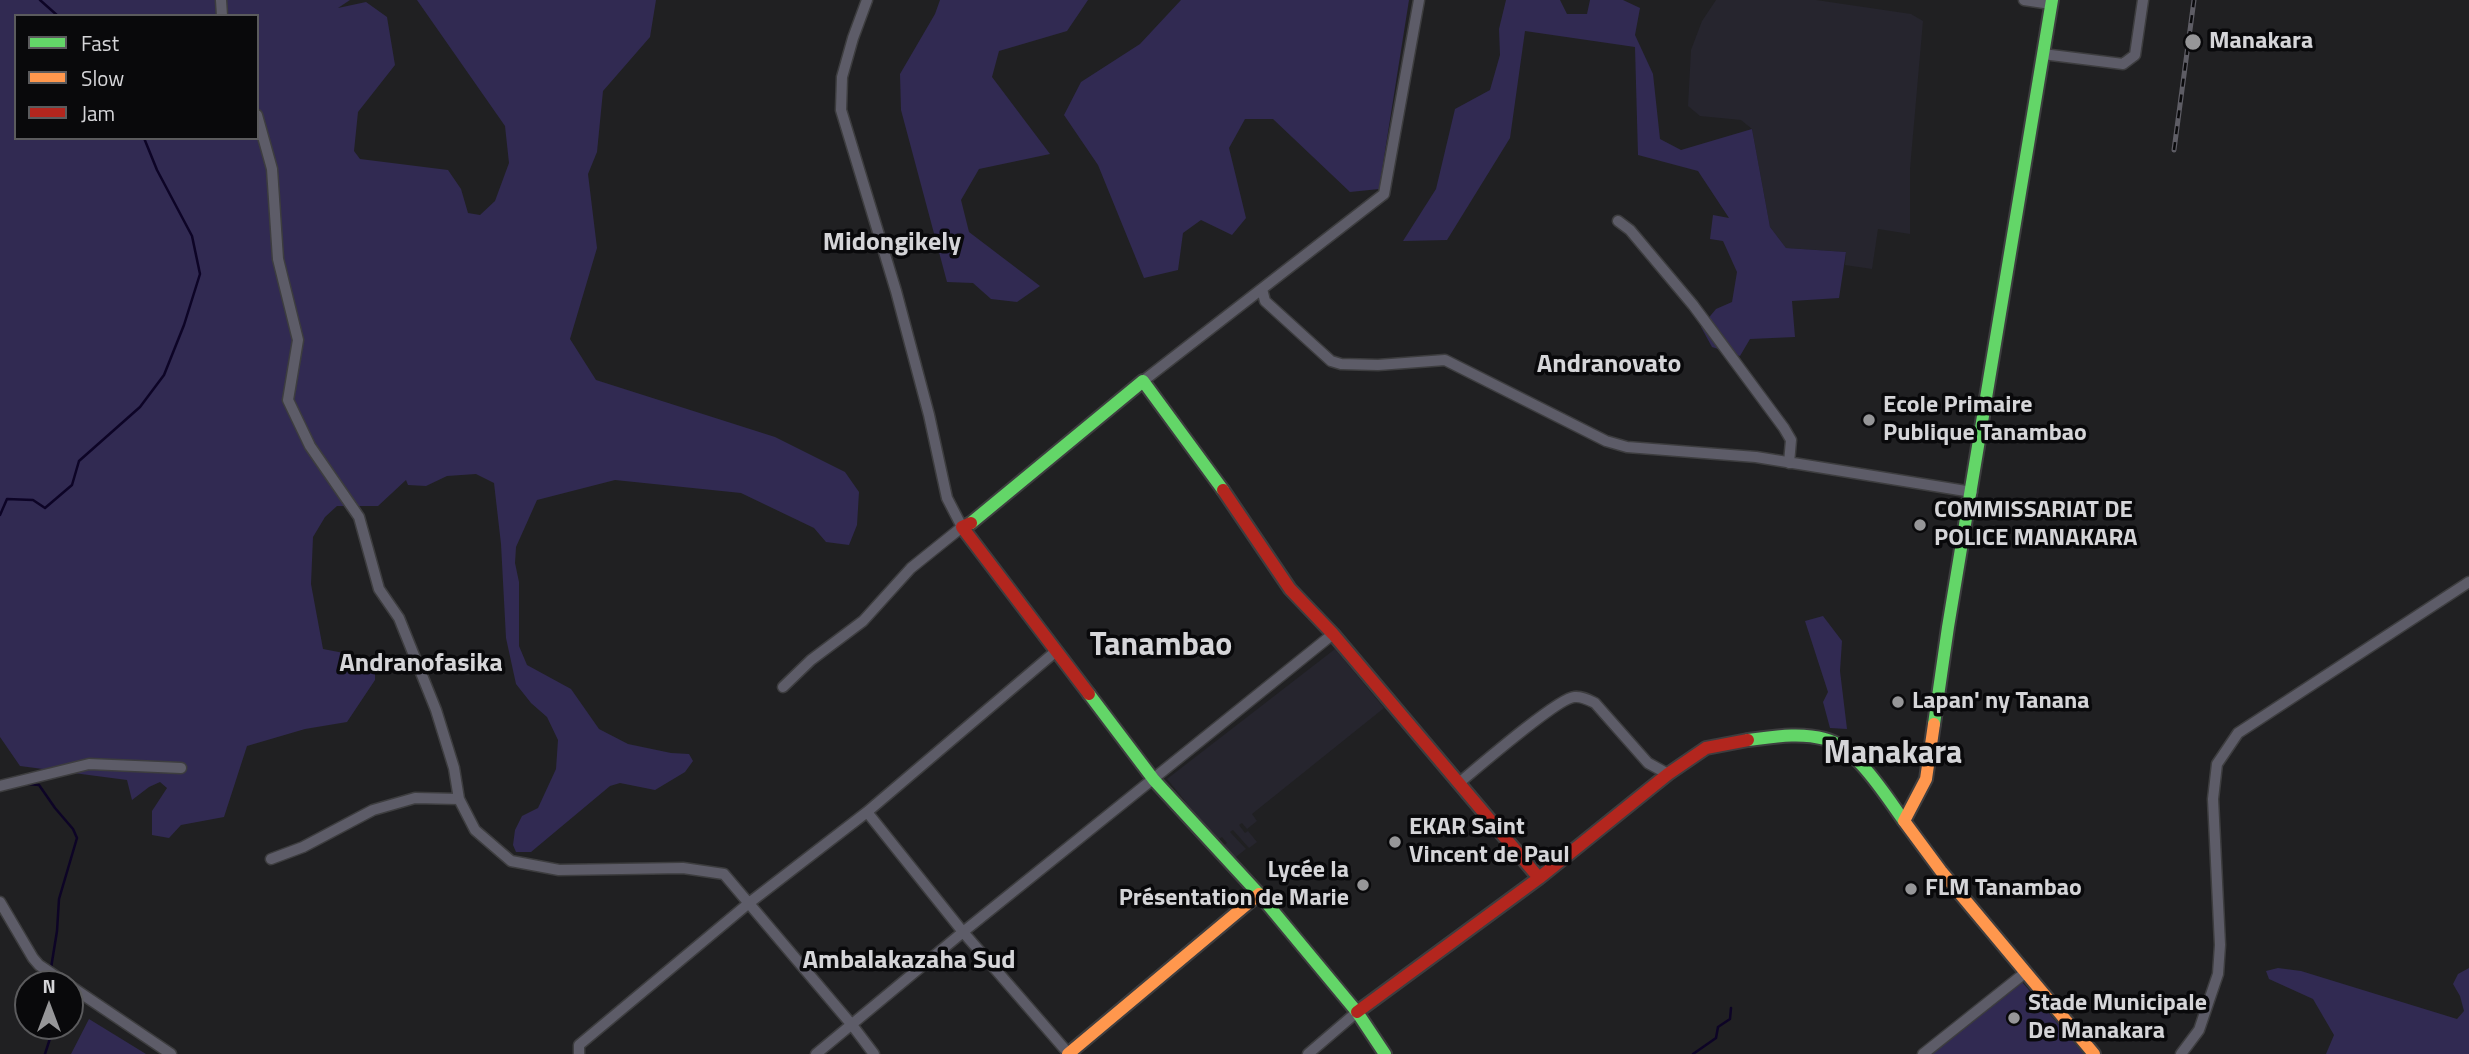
<!DOCTYPE html>
<html>
<head>
<meta charset="utf-8">
<style>
  body { margin:0 }
  #map { position:relative; width:2469px; height:1054px; overflow:hidden; background:#202022; font-family:"Titillium Web",sans-serif }
  canvas { display:block }
  .legend { position:absolute; left:14px; top:14px; width:245px; height:126px; box-sizing:border-box; background:#09090b; border:2px solid #5b5b5d; margin:0; padding:9px 12px; list-style:none; font-size:21px; color:#d5d5d8 }
  .legend li { display:flex; align-items:center; gap:14px; height:35px }
  .legend b { width:35px; border:2px solid #5b5b5d }
  .north { position:absolute; left:14px; top:970px; width:70px; height:70px; box-sizing:border-box; background:#09090b; border:2px solid #5b5b5d; border-radius:50%; rotate:0deg; font-size:19px; font-weight:700; line-height:28px; text-align:center; color:#d5d5d8 }
  .north::after { content:''; display:block; margin:auto; width:24px; height:32px; background:#969698; clip-path:polygon(50% 0,100% 100%,50% 72%,0 100%) }
</style>
</head>
<body>
<div id="map">
<canvas width="2469" height="1054"></canvas>
<ul class="legend">
<li><b style="height:9px;background:#63d668"></b>Fast</li>
<li><b style="height:9px;background:#ff974d"></b>Slow</li>
<li><b style="height:9px;background:#b3261e"></b>Jam</li>
</ul>
<div class="north">N</div>
</div>
<script>
const g = document.querySelector('canvas').getContext('2d');
g.lineJoin = 'round';
function paint(path, color) { g.fillStyle = color; g.fill(path, 'evenodd'); }
function strokePath(path, color, width, dash) { g.strokeStyle = color; g.lineWidth = width; g.lineCap = dash ? 'butt' : 'round'; g.setLineDash(dash || []); g.stroke(path); }
function label(font, color, halo, rows, align = 'center') {
  g.font = font + ' "Titillium Web",sans-serif'; g.lineWidth = 7; g.setLineDash([]); g.textBaseline = 'middle'; g.strokeStyle = halo; g.fillStyle = color; for (const [text, x, y, turn = 0] of rows) {
    g.save(); g.translate(x, y); g.rotate((+turn || 0) * Math.PI / 180); g.textAlign = isNaN(turn) ? turn : align; if (halo) g.strokeText(text, 0, 0); g.fillText(text, 0, 0); g.restore();
  }
}
paint(new Path2D(`
  M1716,0H1816L1911,14L1923,21L1910,169V234L1878,229L1872,269L1845,265L1846,252L1786,248L1770,227L1752,129L1741,120L1700,116L1688,106L1691,50L1702,21Z
  M1335,649L1384,708L1252,814L1257,821L1247,829L1242,823L1239,825L1245,833L1248,831L1257,842L1249,848L1233,830L1230,832L1246,849L1232,860L1222,847L1227,843L1222,837L1217,840L1167,779Z`), '#26252e');
paint(new Path2D(`
  M0,0H350L338,8L366,2L387,17L395,65L358,112L354,151L360,159L448,170L461,189L468,213L480,215L495,201L509,163L505,126L417,0H656L650,37L603,91L597,152L588,174L597,248L570,339L596,380L775,437L845,472L859,492L857,525L849,545L826,542L814,528L741,493L615,480L537,500L516,547L515,563L519,582V646L527,665L571,689L599,729L628,744L671,753L689,754L693,761L685,772L655,790L620,783L610,786L531,852H516L513,845L515,830L522,816L538,808L556,769L558,740L547,717L531,703L516,684L506,638L501,544L494,483L476,474L447,476L426,486L408,485L406,480L378,506H337L325,517L313,537L311,584L323,649L375,659V680L347,722L305,729L247,746L224,817L181,825L169,838L152,835V811L167,788L160,782L149,787L132,800L127,780L20,766L0,737ZM16,16H257V138H16Z
  M940,0H1088L1067,31L999,51L992,77L1050,154L979,169L961,200L969,232L1040,286L1017,302L991,299L973,283L947,282L901,110L900,74L935,14Z
  M1181,0H1409L1379,189L1350,192L1273,119H1245L1229,148L1246,218L1232,235L1201,220L1183,233L1178,270L1144,278L1098,165L1064,115L1081,82L1140,44Z
  M1506,0H1560L1567,14H1587L1590,0H1623L1640,8L1635,35L1653,74L1660,139L1681,150L1752,129L1770,227L1786,248L1846,252L1839,298L1792,301L1795,337L1750,339L1740,356L1712,347L1701,327L1716,309L1732,302L1737,272L1723,241L1710,239L1713,215L1729,218L1698,171L1638,155L1635,47L1525,31L1510,138L1447,240L1403,241L1436,189L1455,109L1490,90L1500,55L1499,29Z
  M1823,616L1842,641L1840,671L1847,729L1830,728L1823,702L1828,692L1805,621Z
  M2278,968L2301,971L2457,1019L2464,1011L2460,996L2453,984L2458,974L2469,968V1054H2326L2334,1035L2313,999L2269,979L2266,971Z
  M2022,982L2084,1054H1927Z
  M89,1019L146,1054H71Z`), '#312a52');
strokePath(new Path2D(`
  M40,0L58,16
  M0,515L7,499L33,500L45,508L72,485L79,461L140,407L164,375L184,325L200,274L192,236L157,170L144,138
  M28,784L39,785L55,808L73,829L77,838L59,899L57,931L51,968
  M50,984V975
  M45,1054L54,1026
  M1693,1054L1716,1038L1718,1027L1730,1019L1731,1008`), '#0d0426', 2.5);
const street = new Path2D(`
  M221,0L222,16
  M2024,0L2051,4
  M2043,54L2123,64L2135,55L2143,0
  M257,115L272,169L278,259L298,340L288,400L310,446L359,517L379,589L399,618L436,710L454,768L459,799L475,830L511,861L559,870L683,868L724,874L852,1025L874,1054
  M1618,221L1630,230L1693,305L1784,428L1791,440L1789,463
  M1262,289L1265,301L1331,361L1341,364L1378,365L1445,360L1606,441L1627,447L1756,457L1972,492
  M1143,381L1384,194L1419,0
  M783,687L811,660L863,621L911,568L962,527L947,498L929,415L896,291L841,110L842,77L853,38L867,0
  M1459,783C1477,768 1558,698 1574,697C1582,696 1589,700 1595,703L1648,763L1668,774
  M0,786L89,764L181,768
  M867,812L963,932L1069,1054
  M271,859L303,847L373,810L415,798L459,799
  M0,902L33,958L39,965L171,1054
  M579,1054V1045L749,903L867,812L1055,652
  M816,1054L963,932L1333,634
  M1308,1054L1357,1012
  M1923,1054L2026,972
  M2181,1054L2199,1030L2218,974L2220,945L2213,799L2217,764L2238,733L2469,582`);
const fast = new Path2D(`
  M971,523L1143,381L1223,490
  M1089,694L1154,780L1259,894L1357,1012L1385,1054
  M1934,724L1948,627L2052,0
  M1748,740C1773,737 1799,732 1825,739C1855,746 1886,796 1904,821`);
const slow = new Path2D(`
  M1934,724L1926,779L1904,821L1941,871L2094,1054
  M1068,1054L1259,894`);
const jam = new Path2D(`
  M1223,490L1290,589L1333,634L1539,878
  M971,523L962,527L1089,694
  M1357,1012L1539,878L1668,774L1706,748L1748,740`);
strokePath(street, '#3d3d3f', 13);
strokePath(fast, '#3d3d3f', 16);
strokePath(slow, '#3d3d3f', 16);
strokePath(jam, '#3d3d3f', 16);
strokePath(street, '#5d5c68', 10);
strokePath(fast, '#63d668', 12);
strokePath(slow, '#ff974d', 12);
strokePath(jam, '#b3261e', 12);
const rail = new Path2D(`
  M2174,150L2194,0`);
strokePath(rail, '#5e5d65', 5);
strokePath(rail, '#09090b', 2.5, [8]);
for (const [x, y, r, color] of [
  [2193,42,9,"#969698"],
  [1869,420,7,"#969698"],
  [1920,525,7,"#969698"],
  [1898,702,7,"#969698"],
  [1395,842,7,"#969698"],
  [1363,885,7,"#969698"],
  [1911,889,7,"#969698"],
  [2014,1018,7,"#969698"]
]) { const dot = new Path2D(); dot.arc(x, y, r, 0, 2 * Math.PI); g.fillStyle = color; g.fill(dot); strokePath(dot, '#09090b', 2.5); }
label('bold 24px', '#d5d5d8', '#09090b', [
  ["Manakara",2209,42],
  ["Ecole Primaire",1883,406],
  ["Publique Tanambao",1883,434],
  ["COMMISSARIAT DE",1934,511],
  ["POLICE MANAKARA",1934,539],
  ["Lapan' ny Tanana",1912,702],
  ["EKAR Saint",1409,828],
  ["Vincent de Paul",1409,856],
  ["Lycée la",1349,871,"right"],
  ["Présentation de Marie",1349,899,"right"],
  ["FLM Tanambao",1925,889],
  ["Stade Municipale",2028,1004],
  ["De Manakara",2028,1032]
], 'left');
label('bold 26px', '#d5d5d8', '#09090b', [
  ["Midongikely",892,244],
  ["Andranovato",1609,366],
  ["Andranofasika",421,665],
  ["Ambalakazaha Sud",909,962]
]);
label('bold 32px', '#d5d5d8', '#09090b', [
  ["Tanambao",1161,647],
  ["Manakara",1893,755]
]);
</script>
</body>
</html>
